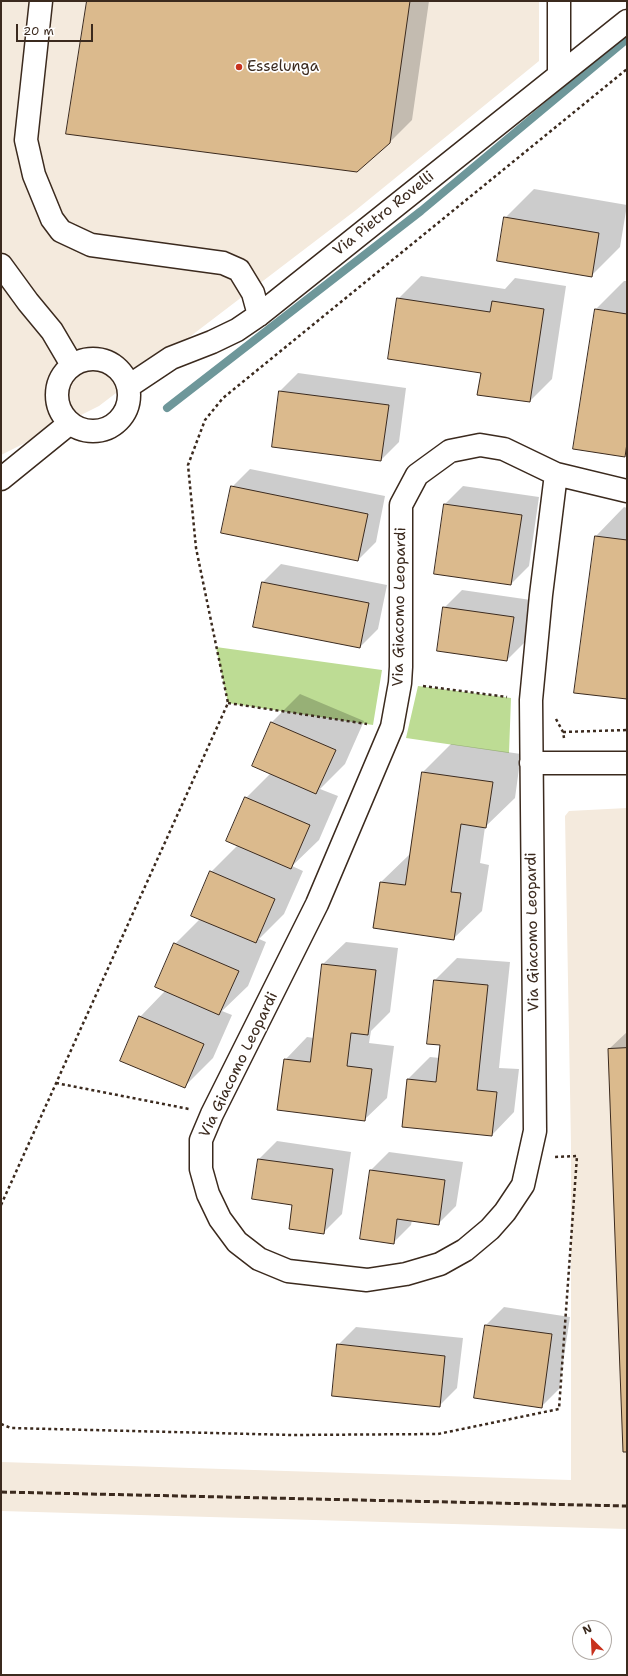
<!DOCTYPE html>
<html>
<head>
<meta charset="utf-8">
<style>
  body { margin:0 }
  #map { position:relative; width:628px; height:1676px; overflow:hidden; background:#fff; font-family:"Shantell Sans",sans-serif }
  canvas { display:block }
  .frame { position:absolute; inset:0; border:2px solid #3b2a1e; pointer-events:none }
  .north { position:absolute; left:572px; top:1620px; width:40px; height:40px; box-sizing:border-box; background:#fff; border:1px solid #b1aaa5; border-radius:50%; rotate:336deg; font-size:11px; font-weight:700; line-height:16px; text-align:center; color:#3b2a1e }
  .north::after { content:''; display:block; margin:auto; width:14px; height:18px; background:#c8321e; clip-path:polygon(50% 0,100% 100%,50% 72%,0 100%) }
  .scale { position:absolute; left:16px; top:24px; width:77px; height:18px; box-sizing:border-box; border:2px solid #3b2a1e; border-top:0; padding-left:5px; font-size:12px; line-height:14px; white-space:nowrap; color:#3b2a1e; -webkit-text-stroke:3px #fff; paint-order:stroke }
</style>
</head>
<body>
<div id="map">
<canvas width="628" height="1676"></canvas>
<div class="frame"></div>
<div class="north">N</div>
<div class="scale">20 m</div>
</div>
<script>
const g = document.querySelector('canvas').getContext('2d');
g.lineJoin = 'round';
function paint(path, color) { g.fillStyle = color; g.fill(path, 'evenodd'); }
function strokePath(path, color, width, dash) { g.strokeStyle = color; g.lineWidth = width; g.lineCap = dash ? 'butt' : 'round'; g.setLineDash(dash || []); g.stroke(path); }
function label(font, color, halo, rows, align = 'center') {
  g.font = font + ' "Shantell Sans",sans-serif'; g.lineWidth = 3.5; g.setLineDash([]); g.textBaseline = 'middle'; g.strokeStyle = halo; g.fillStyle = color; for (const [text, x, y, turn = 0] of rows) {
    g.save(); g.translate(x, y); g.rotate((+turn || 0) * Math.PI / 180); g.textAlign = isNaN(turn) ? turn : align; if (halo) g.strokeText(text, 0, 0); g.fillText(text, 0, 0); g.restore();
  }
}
paint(new Path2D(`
  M1,1H539V61L356,210L99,406L1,455Z
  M627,808V1529L1,1511V1462L571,1480V1145L565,816L569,811Z`), '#f4eadd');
paint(new Path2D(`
  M216,647L382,670L373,725L228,703Z
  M418,686L511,698L509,753L406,738Z`), '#bddc94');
paint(new Path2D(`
  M88,1H429L412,120L389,143Z
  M534,189L627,205L620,247L591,276L505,218Z
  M421,276L505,289L515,278L566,286L552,379L530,401L398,299Z
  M624,281H627V453L625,455L595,310Z
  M298,373L406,388L399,442L381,460L280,391Z
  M250,469L385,496L376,542L358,560L232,487Z
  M463,486L539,497L529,566L511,584L445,504Z
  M624,507L627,508V698L575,692L596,536Z
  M281,564L387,585L378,629L360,647L254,626L263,582Z
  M462,590L531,600L525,642L507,660L444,608Z
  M300,694L364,721L345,764L320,789L338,796L319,840L292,866L303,871L284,914L259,939L266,942L248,986L222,1011L232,1015L213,1058L184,1087L140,1017L165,991L175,944L200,919L211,872L238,845L246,798L271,773L272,722Z
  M451,744L521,754L515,798L485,827L480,863L489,865L482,911L453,939L381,882L410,854L423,772Z
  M346,942L398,948L390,1012L371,1031L369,1043L394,1046L387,1098L364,1120L285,1060L307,1037L314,1038L323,964Z
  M457,958L510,962L499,1068L519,1069L514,1112L492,1135L408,1079L430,1057L440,1058L441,1044L435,980Z
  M627,1032V1451L609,1049Z
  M277,1141L351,1152L342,1214L324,1232L293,1204L259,1159Z
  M389,1152L463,1162L456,1206L438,1224L412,1220L411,1225L393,1243L371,1170Z
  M504,1307L570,1317L559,1389L541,1407L486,1325Z
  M356,1327L463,1338L457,1388L439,1406L338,1345Z`), '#0003');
strokePath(new Path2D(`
  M167,408L421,211L627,39`), '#6e979a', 8);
const building = new Path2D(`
  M87,1H410L390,143L357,172L66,134Z
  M504,217L599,233L592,277L497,261Z
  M397,298L490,312L492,301L544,309L530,402L477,395L481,373L388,359Z
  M595,309L627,314V443L625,457L573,449Z
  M279,391L389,405L381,461L272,447Z
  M231,486L368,514L358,561L221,533Z
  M444,504L522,515L511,585L434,574Z
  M595,536L627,540V699L574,693Z
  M262,582L369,603L360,648L253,627Z
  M443,607L514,617L507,661L437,651Z
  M271,722L336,750L316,794L252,766Z
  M422,772L493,782L486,828L461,824L451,892L461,893L454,940L373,928L380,882L405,885Z
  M245,797L310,825L291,869L226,841Z
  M210,871L275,899L256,943L191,916Z
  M174,943L239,971L219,1015L155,987Z
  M322,964L376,970L368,1035L351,1033L347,1066L372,1069L365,1121L277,1110L284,1059L310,1062Z
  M434,980L488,985L477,1090L497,1092L492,1136L402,1127L407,1079L436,1082L440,1045L427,1044Z
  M139,1016L204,1044L185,1088L120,1061Z
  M627,1048V1452H623L608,1049Z
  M258,1159L333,1169L324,1234L289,1229L292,1205L252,1199Z
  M370,1170L445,1180L439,1225L397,1219L394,1244L360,1239Z
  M485,1325L552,1334L542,1408L474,1398Z
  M337,1344L445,1356L440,1407L332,1396Z`);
paint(building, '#dbba8d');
strokePath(building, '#3b2a1e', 1);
const minor = new Path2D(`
  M41,1L26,140L34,175L52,219L61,231L91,245L223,263L239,270L253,293L259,315
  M559,75V1
  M1,265L28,302L52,331L72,365
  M57 395a36 36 0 1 1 72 0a36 36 0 1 1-72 0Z
  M129,386L171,358L212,342L237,330L259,315L627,21
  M556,474L504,449L480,445L450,451L417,475L401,505V667L400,683L392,727L317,904L212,1114L201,1140V1169L208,1194L220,1219L237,1242L259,1259L288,1271L367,1280L406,1274L440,1264L465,1250L490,1229L505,1212L523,1185L535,1131L531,700L541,595L556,474L627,491
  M1,479L70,423
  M531,763H627`);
strokePath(minor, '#3b2a1e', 25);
strokePath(new Path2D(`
  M423,686L507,697
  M228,703L367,724
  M556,719L563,732L564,738
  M563,732L627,730
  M56,1083L189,1109
  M1,1205L228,703L196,548L188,465L205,420L223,398L627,69
  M1,1424L11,1428L293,1435L438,1434L559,1409L577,1156L553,1157`), '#3b2a1e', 2.5, [3, 3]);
strokePath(minor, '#fff', 22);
strokePath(new Path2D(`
  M1,1492L627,1506`), '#3b2a1e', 3, [6, 3]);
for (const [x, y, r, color] of [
  [239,67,4,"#c8321e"]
]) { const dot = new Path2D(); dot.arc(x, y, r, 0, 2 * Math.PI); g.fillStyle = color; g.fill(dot); strokePath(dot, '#fff', 1.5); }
label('15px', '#3b2a1e', '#fff', [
  ["Esselunga",247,67]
], 'left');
label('15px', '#3b2a1e', '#fff', [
  ["Via Pietro Rovelli",384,214,-39],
  ["Via Giacomo Leopardi",400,607,-89],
  ["Via Giacomo Leopardi",533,932,-91],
  ["Via Giacomo Leopardi",239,1065,-64]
]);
</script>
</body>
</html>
